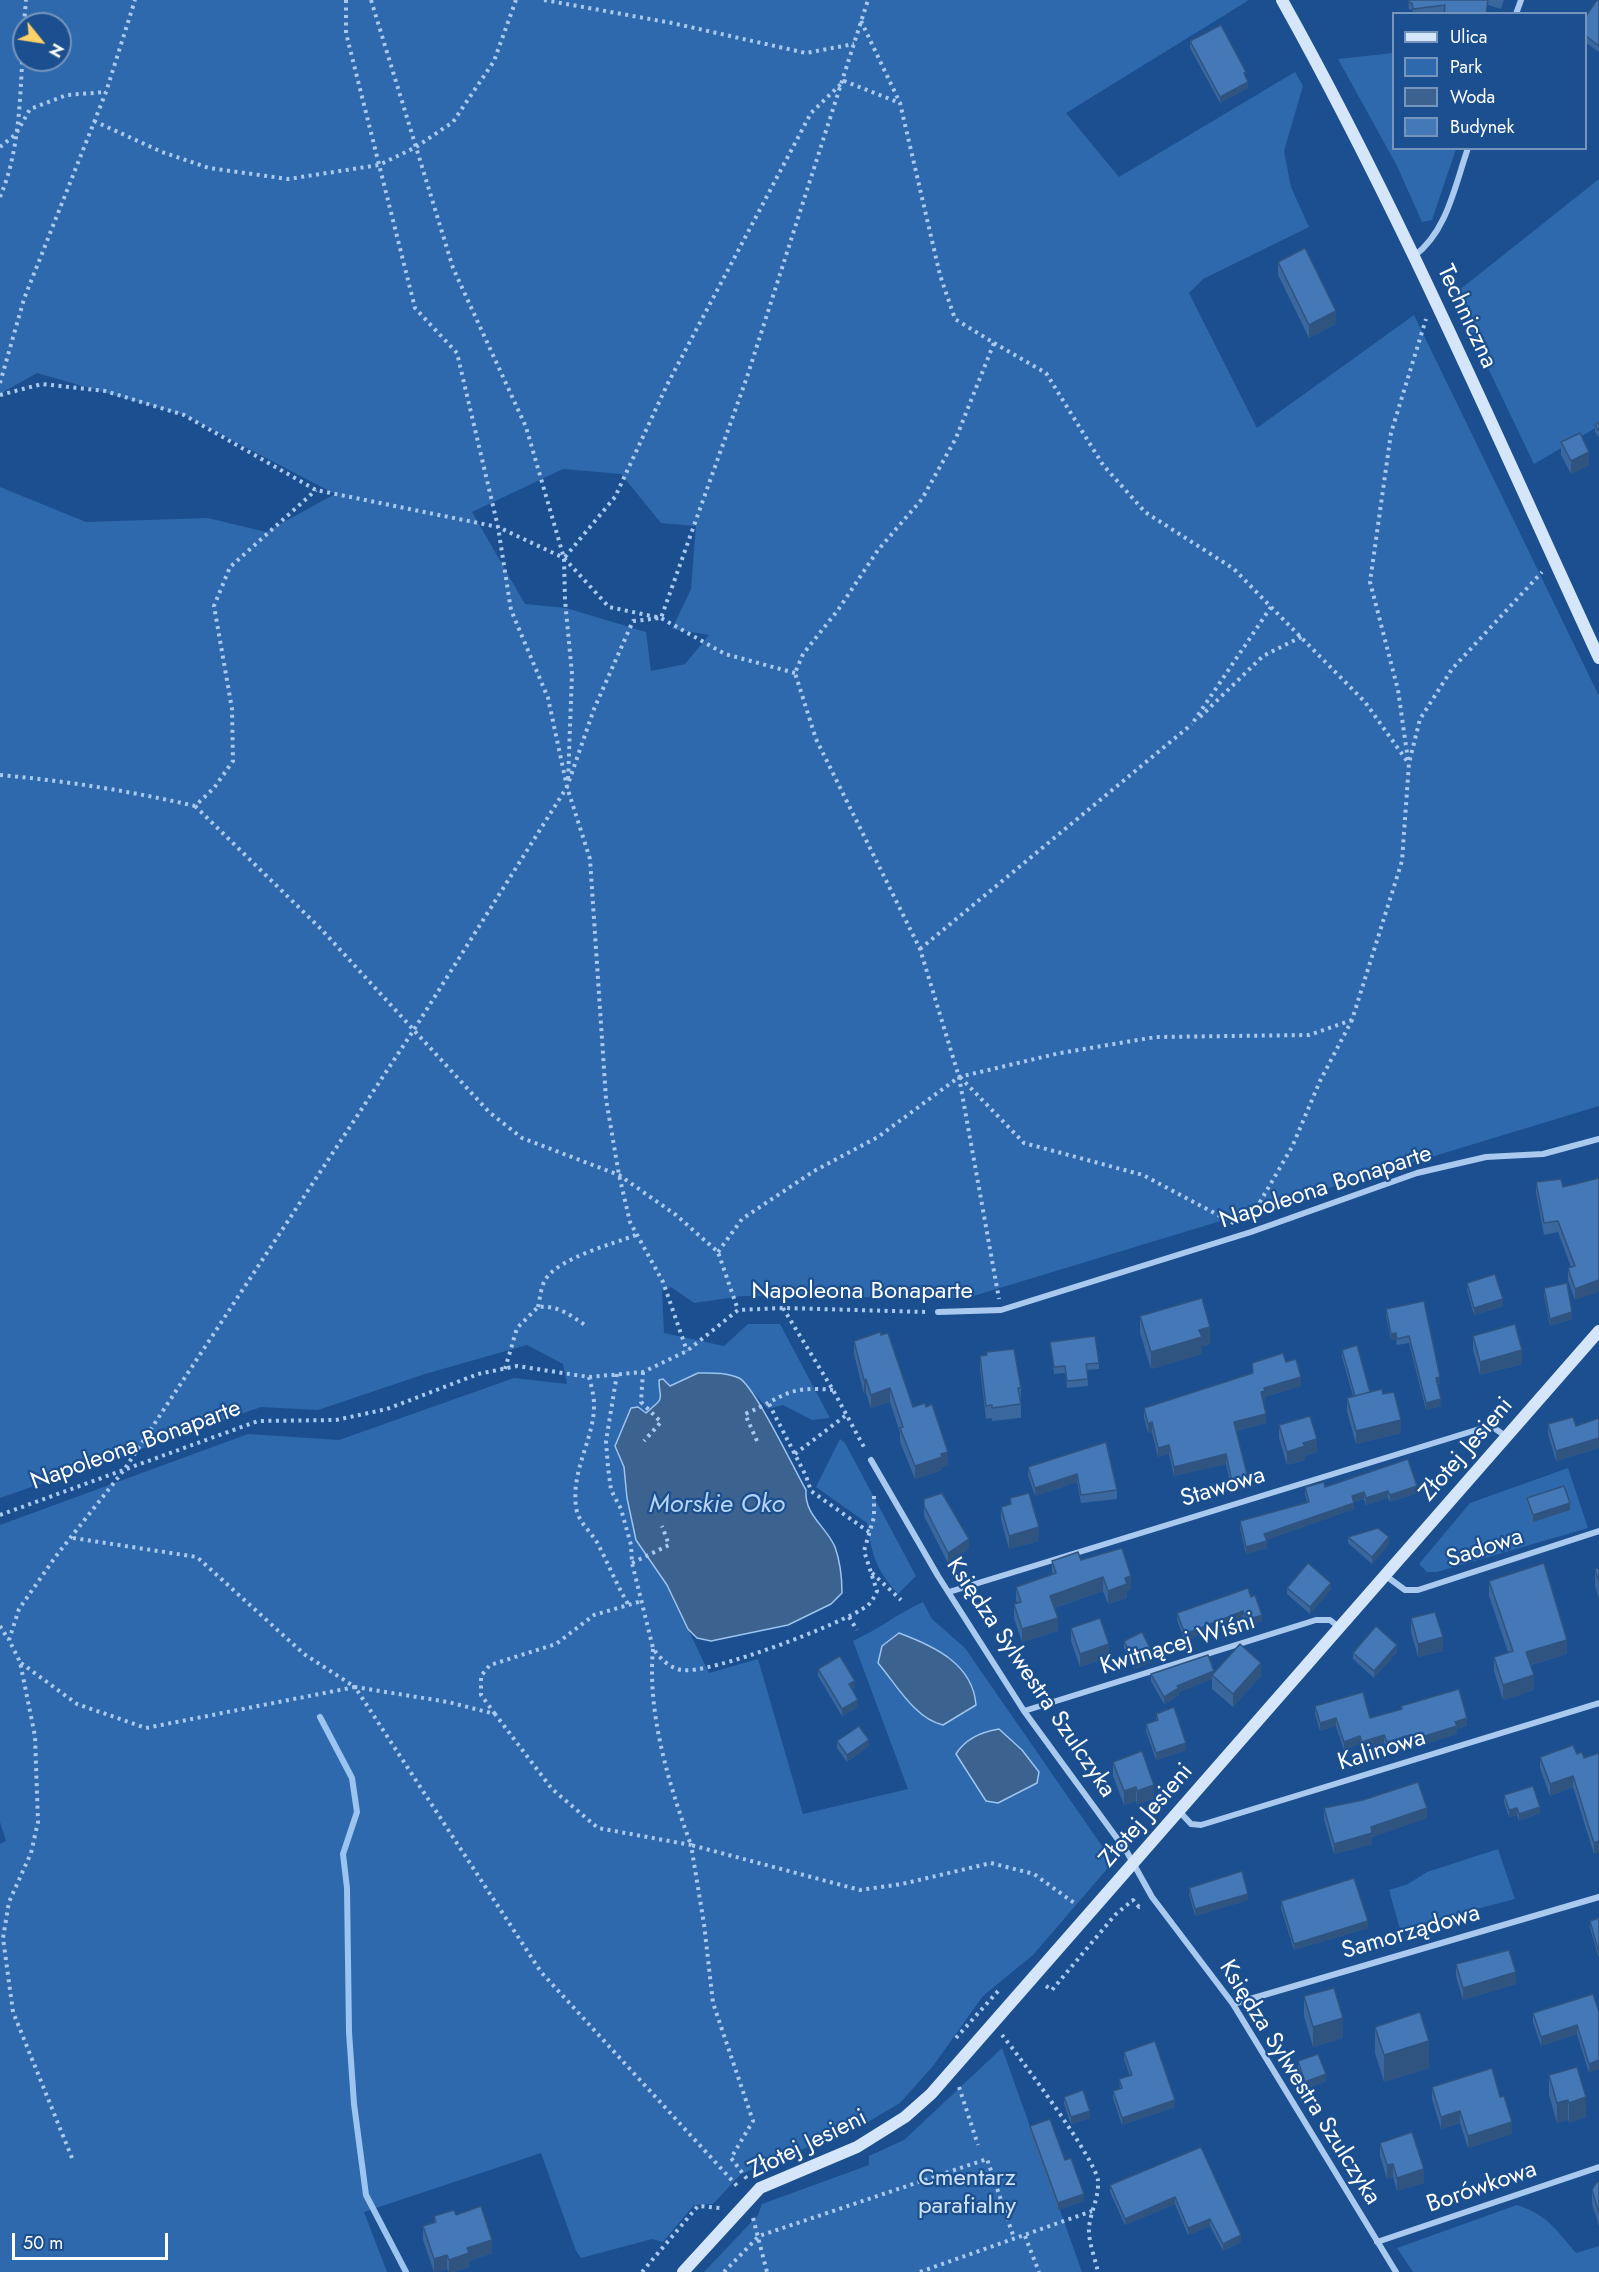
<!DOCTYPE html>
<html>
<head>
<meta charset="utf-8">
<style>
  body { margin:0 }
  #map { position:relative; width:1599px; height:2272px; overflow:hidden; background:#1b4f8f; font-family:Jost,sans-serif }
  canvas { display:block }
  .legend { position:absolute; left:1392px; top:12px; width:195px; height:138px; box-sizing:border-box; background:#1b4f8f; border:2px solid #7695bc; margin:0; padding:8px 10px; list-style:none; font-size:18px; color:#fff }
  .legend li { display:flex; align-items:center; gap:12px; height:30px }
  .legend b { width:30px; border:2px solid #7695bc }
  .north { position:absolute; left:12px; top:12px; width:60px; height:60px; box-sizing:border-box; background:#1b4f8f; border:2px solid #7695bc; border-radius:50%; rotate:120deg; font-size:16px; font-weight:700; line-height:24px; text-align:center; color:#fff }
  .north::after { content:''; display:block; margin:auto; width:21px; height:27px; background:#ffd166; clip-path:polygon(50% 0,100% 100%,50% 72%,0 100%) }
  .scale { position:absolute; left:12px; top:2233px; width:156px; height:27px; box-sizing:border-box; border:3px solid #fff; border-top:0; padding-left:8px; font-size:18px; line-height:21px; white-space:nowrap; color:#fff; -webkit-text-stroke:4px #1b4f8f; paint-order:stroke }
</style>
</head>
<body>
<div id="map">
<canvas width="1599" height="2272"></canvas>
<ul class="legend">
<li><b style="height:8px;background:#d6e6fa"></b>Ulica</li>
<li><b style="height:16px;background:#2e69ad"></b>Park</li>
<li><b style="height:16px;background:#3c6290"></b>Woda</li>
<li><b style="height:16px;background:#4478b7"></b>Budynek</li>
</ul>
<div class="north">N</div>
<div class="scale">50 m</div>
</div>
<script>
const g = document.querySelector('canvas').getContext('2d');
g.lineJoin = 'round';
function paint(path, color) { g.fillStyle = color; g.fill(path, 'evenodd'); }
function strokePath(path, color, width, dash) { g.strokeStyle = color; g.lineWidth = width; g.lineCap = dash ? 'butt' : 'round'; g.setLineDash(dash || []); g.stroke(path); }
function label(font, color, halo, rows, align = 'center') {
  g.font = font + ' Jost,sans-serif'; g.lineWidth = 4.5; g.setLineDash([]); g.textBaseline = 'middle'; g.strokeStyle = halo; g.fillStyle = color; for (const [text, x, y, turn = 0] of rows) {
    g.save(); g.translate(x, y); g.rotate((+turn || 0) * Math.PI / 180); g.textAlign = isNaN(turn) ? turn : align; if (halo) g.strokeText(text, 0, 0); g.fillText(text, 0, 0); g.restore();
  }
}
paint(new Path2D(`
  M0,0H1249L1066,113L1119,177L1295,72L1303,86L1284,151L1291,187L1309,227L1203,279L1189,293L1257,428L1414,315L1599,696V1106L967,1298L743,1296L694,1303L671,1287L662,1291L664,1333L724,1346L748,1324H780L830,1418L812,1420L783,1405L768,1409L741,1379L698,1373L670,1386L663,1379L659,1385L663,1392L660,1401L646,1413L638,1407L631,1408L615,1446L624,1467L627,1498L636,1540L667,1585L709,1673L758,1659L803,1814L908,1789L853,1641C878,1630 898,1613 923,1602L932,1619L965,1648L1113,1862L1033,1955L983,1996L933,2066L900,2103L863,2125L741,2174L713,2204L694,2205L663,2242L652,2239L581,2258L576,2251L541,2153L364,2212L387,2272H0V1844L6,1841L0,1822V1525L248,1434L339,1440L514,1378L567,1384L563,1364L527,1345L425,1374L318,1410L261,1407L0,1498V487L86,522L208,518L266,532L335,494L184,415L37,373L0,394ZM24,24H60V60H24ZM563,469L621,474L661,523L696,526L691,589L672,629L709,635L685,664L651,671L646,632L566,608L525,604L472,512Z
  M1393,53L1394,148L1456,149L1432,220L1422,222L1397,166L1338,59Z
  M1599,179V426L1534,464L1453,295Z
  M840,1439L845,1443L916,1576L898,1594C876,1570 872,1555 867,1523L816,1487Z
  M1568,1468L1588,1528L1437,1572H1427L1419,1564L1470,1503Z
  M1498,1849L1515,1899L1400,1929L1389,1890L1408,1884L1427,1872Z
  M1002,2048L1082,2272H704L758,2215L762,2204L869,2165V2156L904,2140Z
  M1517,2205C1548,2215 1556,2230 1576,2253L1599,2246V2272H1413L1397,2248Z`), '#2e69ad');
const water = new Path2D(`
  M698,1373C711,1373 726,1372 739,1378C754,1385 795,1471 806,1490C804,1515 826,1526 835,1547C840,1561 842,1579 842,1593L831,1604L788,1625L711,1641L697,1638L688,1629L667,1585L636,1540L627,1498L624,1467L615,1446L631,1408L638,1407L646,1413C667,1395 659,1402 659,1380L663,1379L670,1386Z
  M899,1633C934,1646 973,1664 976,1705L943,1725C915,1719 896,1684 878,1663L882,1646Z
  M999,1729L1022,1750L1039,1772L1037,1783L998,1803L986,1801L956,1754C965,1739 981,1732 999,1729Z`);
paint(water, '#3c6290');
strokePath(water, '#9cc4f0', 1.5);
strokePath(new Path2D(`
  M320,1717L352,1778L357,1812L343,1854L347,1888L349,2032L354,2104L366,2195L406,2272`), '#9cc4f0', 6);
strokePath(new Path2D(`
  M346,0V33L415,308L457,353L498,527L511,610L548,698L567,787L590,859L606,1099L619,1175L630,1222L663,1282L687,1351
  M371,0L453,268L526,427L564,558L565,600L572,674L568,780
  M544,0L672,23L806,53L854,44
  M861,21L900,103L940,275L955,319L994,343L956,438L922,499L878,550L838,610L803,654L795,673L816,739L920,949L959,1077L999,1299
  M24,24L26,0
  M94,121L162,152L209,168L288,179L379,165L416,147L453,122L494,61L516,0
  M0,147L16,134L30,109L67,95L106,92
  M0,197C22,146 20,84 24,29
  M994,343L1046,373L1103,465L1145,512L1234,569L1271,607L1192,724
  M0,383L24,299L106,92L135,0
  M0,395L42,384L105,391L184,415L316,490L498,527L564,558L609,607L661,618L725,654L795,673
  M565,557L615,497L667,385L811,113L844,81L900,103
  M1271,607L1365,702L1407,761
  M1200,717L1263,656L1303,636
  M1408,760L1398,690L1370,582L1391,433L1426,319
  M0,775C67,781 130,791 195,806L214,788L233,761L232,709L214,606L230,567L316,490
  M195,806L322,930L489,1112L522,1138L619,1175L676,1215L718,1252L738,1310
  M920,949L1192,724
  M960,1077L1024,1143L1143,1175L1235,1224
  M1256,1217L1260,1202L1292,1147L1320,1081L1352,1020L1402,861L1409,763L1420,719L1452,669L1542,572
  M718,1252L742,1219L814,1171L878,1137L959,1077L1060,1053L1156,1037L1309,1035L1352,1020
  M538,1307C540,1298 541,1287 545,1280C558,1258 613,1244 636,1235
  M783,1308L833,1390L865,1449
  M505,1369L517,1328L538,1307C559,1305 571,1316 588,1327
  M643,1372L641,1402L661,1422L644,1441
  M617,1374L606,1441L608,1467L611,1490L621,1509L631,1545L632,1563L653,1648C659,1658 670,1668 681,1670C709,1675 842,1624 867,1606C872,1602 874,1597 877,1591L864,1551L874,1517V1494
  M589,1377C591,1385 594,1395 594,1404C595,1437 571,1469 576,1507C578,1523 593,1533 599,1546C609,1566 617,1585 628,1604
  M769,1404L806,1476L811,1491L869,1532
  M757,1441L745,1414C783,1398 786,1385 833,1390
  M795,1454L845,1416
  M0,1515L258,1421L336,1420L387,1409L478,1374L517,1366L589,1377L643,1372L687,1351L738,1310L783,1308L928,1312
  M73,1538L197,1557L304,1654L355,1687L448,1702L495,1714L552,1789L598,1828L691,1845L704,1924L713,2003L753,2121L731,2158L747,2179
  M632,1563L669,1545L662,1526
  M872,1573L901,1600
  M849,1617L857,1630
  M0,1626L8,1639
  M653,1649C647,1713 669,1785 691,1845L860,1890L902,1884L991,1863L1034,1874L1077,1905
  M21,1663L77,1704L146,1728L355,1687L541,1972L739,2188
  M495,1714L481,1695V1676L490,1665L556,1644L594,1615L642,1601
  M1046,1986L1052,1990L1115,1915L1133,1900L1139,1907L1142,1905
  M1002,2035C1019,2056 1097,2161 1098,2181C1099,2197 1091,2211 1089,2227C1088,2241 1095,2258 1098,2272
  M956,2038L999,1990
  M959,2087L978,2145
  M72,2158L13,2012L3,1938L9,1902L31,1853L38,1822L35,1736L20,1662L9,1640L19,1609L56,1556L124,1470L415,1028L567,787L594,709L633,621L661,618L747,377L868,0
  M753,2218L767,2272
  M1025,2236L1039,2272
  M642,2272L698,2206L720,2208
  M724,2272L759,2236L987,2159L1014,2238
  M920,2272L1092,2211`), '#a9c9ee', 4, [3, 4.5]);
strokePath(new Path2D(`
  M1516,14L1521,0
  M1414,256C1447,232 1455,185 1468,148
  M938,1312L1001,1310L1251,1232L1417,1173L1486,1157L1543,1154L1599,1139
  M871,1460L938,1576L1024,1711L1127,1852L1152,1897L1233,2004L1396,2272
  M1386,1576L1405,1590H1418L1599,1531
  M949,1592L1486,1427L1494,1428L1507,1437
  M1024,1711L1316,1620H1330L1340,1628
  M1179,1811L1191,1824L1201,1825L1599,1703
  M1233,2004L1599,1897
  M1377,2242L1599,2167`), '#a9c9ee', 6);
strokePath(new Path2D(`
  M1282,0C1401,213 1497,437 1599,658
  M683,2272L760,2188L857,2147L905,2117L931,2094L1599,1331`), '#d6e6fa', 12);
paint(new Path2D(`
  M1408,0H1504L1501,9L1488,5L1433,14H1413L1412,9L1409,10Z
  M1599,0V52L1586,43V16Z
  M1190,41L1246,79L1248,88L1220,103L1190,48Z
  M1278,262L1336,324L1309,338L1278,275Z
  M1599,422V438L1595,432V425Z
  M1561,442L1589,465L1571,474L1561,455Z
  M1599,1178L1575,1300L1568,1280V1268L1571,1267L1558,1232L1544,1235L1536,1193V1182L1563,1187Z
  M1467,1283L1503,1306L1474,1315L1467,1290Z
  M1544,1288L1572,1319L1550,1326L1544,1295Z
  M1424,1301L1440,1383L1438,1384L1441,1406L1426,1410L1409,1343L1397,1345L1396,1339L1391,1340L1386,1316V1309Z
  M1140,1316L1210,1344L1202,1346V1354L1151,1369L1140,1333Z
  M1473,1336L1522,1364L1480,1375L1473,1350Z
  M854,1341L913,1407L948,1465L942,1467V1470L915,1479L900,1442V1433L890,1402L871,1408L866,1393L864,1394L854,1354Z
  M1050,1342L1099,1363V1369L1087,1370L1088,1386L1067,1388L1065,1373L1054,1374Z
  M1342,1350L1370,1392L1383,1394L1401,1433L1356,1444L1347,1411V1398L1353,1396L1342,1357Z
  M980,1356L1021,1388V1418L992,1421V1418L986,1419L980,1369Z
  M1286,1362L1301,1386L1265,1397V1401H1263L1266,1423L1236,1431L1248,1488L1232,1491L1226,1464L1174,1476L1169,1454L1158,1457L1152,1432L1148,1433L1144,1418V1408L1252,1373V1363Z
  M1599,1418V1448L1556,1461L1548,1434V1424L1576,1426Z
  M1279,1425L1317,1452L1305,1456V1460L1287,1465L1279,1438Z
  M1106,1442L1117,1490V1499L1081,1503L1077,1482L1035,1496L1028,1475V1467Z
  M1305,1487H1325L1417,1493L1390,1502L1388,1498L1366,1505L1364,1499L1354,1502V1509L1266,1540L1267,1548L1246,1554L1240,1528V1521L1307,1502L1305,1494Z
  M1010,1498L1039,1541L1009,1549L1001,1520V1507L1010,1504Z
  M1527,1498L1570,1510L1533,1522L1527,1505Z
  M924,1499L969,1549L948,1563L924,1516Z
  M1348,1537L1389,1544L1372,1564L1348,1543Z
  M1081,1560L1131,1589L1127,1591V1598L1108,1604L1103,1591L1054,1608L1058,1631L1022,1642L1014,1618V1604L1017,1603L1016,1600V1587L1052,1575V1561Z
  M1599,1568V1599L1595,1586V1569Z
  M1489,1581L1567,1654L1531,1665L1534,1690L1503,1700L1494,1671V1657L1508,1652L1489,1596Z
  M1287,1588L1331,1589L1310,1614L1287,1594Z
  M1251,1597L1262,1621L1247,1626L1243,1618L1185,1641L1177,1620V1613Z
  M1411,1618L1443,1651L1418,1657L1411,1632Z
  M1071,1628L1109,1657L1080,1667L1071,1641Z
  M1124,1641L1153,1661L1135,1669L1124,1648Z
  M1397,1652L1374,1678L1353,1659V1653Z
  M818,1669L855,1687L851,1690L858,1707L842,1716L818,1676Z
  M1214,1673L1261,1676L1233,1707L1212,1689V1679L1179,1692V1695L1164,1704L1151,1681V1674Z
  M1315,1706L1370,1718L1401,1709V1706L1467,1726L1457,1729V1734L1412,1748L1410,1743L1387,1750L1384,1743L1362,1749L1360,1744L1344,1750L1336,1726L1320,1731L1315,1714Z
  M1156,1714L1186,1750L1156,1760L1146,1731V1724L1156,1721Z
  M837,1741L869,1746L847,1762L837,1748Z
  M1599,1753L1594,1854L1573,1787L1550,1796L1540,1768V1757L1577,1754L1584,1758Z
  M1113,1762L1154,1798L1137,1805L1136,1801L1124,1805L1113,1776Z
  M1504,1795L1540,1813L1519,1821L1517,1815L1509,1817L1504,1802Z
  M1363,1800L1427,1818L1372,1837V1844L1334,1854L1324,1819V1808Z
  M1189,1888L1248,1900L1195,1916L1189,1894Z
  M1281,1901L1368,1928L1294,1950L1281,1908Z
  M1599,1918V1959L1590,1928V1921Z
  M1456,1964L1516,1984L1463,2000L1456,1976Z
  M1593,1994L1589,2073L1577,2034L1541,2046L1533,2022V2013Z
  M1304,1996L1343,2038L1313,2047L1304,2016Z
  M1375,2027L1429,2068L1384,2082L1375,2053Z
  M1124,2052L1175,2107L1122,2125L1113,2098V2091L1120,2089L1119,2079L1130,2076L1124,2059Z
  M1298,2061L1326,2081L1305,2089L1298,2068Z
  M1549,2075L1586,2117L1569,2123L1568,2120L1557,2123L1549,2095Z
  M1432,2087L1500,2097L1512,2134L1468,2148L1460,2123L1441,2129L1432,2099Z
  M1064,2097L1090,2118L1071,2124L1064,2104Z
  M1030,2126L1065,2160L1084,2201L1058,2210L1030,2133Z
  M1380,2143L1424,2183L1397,2191L1393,2177L1387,2179L1380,2156Z
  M1201,2147L1241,2242L1223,2251L1210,2226L1188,2235L1175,2204L1125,2225L1110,2192V2185Z
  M1599,2182V2226L1592,2204V2190Z
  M456,2215L492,2253L469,2261V2267L454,2272H449L447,2269L434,2272L423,2240V2226L434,2222V2216Z`), '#3a679d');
paint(new Path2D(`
  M1248,82V88L1220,103V97Z
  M1336,311V324L1309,338V325Z
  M1589,452V465L1571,474V461Z
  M1599,1280V1292L1575,1300V1289Z
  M1503,1299V1306L1474,1315V1308Z
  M1572,1312V1319L1550,1326V1319Z
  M1210,1327V1344L1202,1346V1354L1151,1369V1352L1199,1330Z
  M1396,1333V1339L1391,1340V1334Z
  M1522,1350V1364L1480,1375V1362Z
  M1301,1377V1386L1265,1397V1401H1261V1392L1264,1388Z
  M1440,1377V1383L1436,1384V1378Z
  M866,1379V1393L864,1394V1380Z
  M890,1388V1402L871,1408V1395Z
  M1441,1399V1406L1426,1410V1403Z
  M1266,1414V1423L1234,1431V1422Z
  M1401,1420V1433L1356,1444V1431Z
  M1152,1422V1432L1148,1433V1424Z
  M1599,1438V1448L1556,1461V1451Z
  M1317,1439V1452L1305,1456V1460L1287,1465V1452L1303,1443Z
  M1169,1445V1454L1158,1457V1448Z
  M948,1452V1465L942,1467V1470L915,1479V1466Z
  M1226,1454V1464L1174,1476V1467Z
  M1077,1474V1482L1035,1496V1488Z
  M1248,1478V1488L1232,1491V1482Z
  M1417,1486V1493L1390,1502V1495Z
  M1388,1491V1498L1366,1505V1498Z
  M1364,1492V1499L1352,1503V1496Z
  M1354,1503V1509L1264,1541V1534Z
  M1570,1503V1510L1533,1522V1515Z
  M1039,1527V1541L1009,1549V1536Z
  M1389,1537V1544L1372,1564V1557Z
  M969,1539V1549L948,1563V1553Z
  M1267,1541V1548L1246,1554V1547Z
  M1131,1576V1589L1127,1591V1598L1108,1604V1591L1125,1578Z
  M1103,1577V1591L1050,1609V1596Z
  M1331,1583V1589L1310,1614V1607Z
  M1243,1611V1618L1185,1641V1634Z
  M1262,1615V1621L1247,1626V1620Z
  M1058,1618V1631L1022,1642V1629Z
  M1443,1637V1651L1418,1657V1644Z
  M1567,1640V1654L1526,1666V1652Z
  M1109,1644V1657L1080,1667V1654Z
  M1397,1645V1652L1374,1678V1671Z
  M1153,1654V1661L1135,1669V1663Z
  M1261,1663V1676L1233,1707V1694Z
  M1214,1671V1677L1212,1675V1679L1179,1692V1695L1164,1704V1697L1177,1686Z
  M1534,1675V1690L1503,1700V1685Z
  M855,1681V1687L849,1691V1684Z
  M858,1700V1707L842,1716V1709Z
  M1336,1718V1726L1320,1731V1723Z
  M1467,1718V1726L1457,1729V1734L1412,1748V1740L1455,1722Z
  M1384,1735V1743L1362,1749V1742Z
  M1410,1735V1743L1387,1750V1742Z
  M1360,1736V1744L1344,1750V1742Z
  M869,1740V1746L847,1762V1755Z
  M1186,1743V1750L1156,1760V1753Z
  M1573,1776V1787L1550,1796V1784Z
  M1154,1785V1798L1137,1805V1791Z
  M1136,1787V1801L1124,1805V1791Z
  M1540,1807V1813L1519,1821V1814Z
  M1427,1808V1818L1372,1837V1844L1334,1854V1844L1371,1827Z
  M1517,1808V1815L1509,1817V1810Z
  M1599,1841V1853L1594,1854V1843Z
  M1248,1894V1900L1195,1916V1909Z
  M1368,1921V1928L1294,1950V1944Z
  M1516,1972V1984L1463,2000V1988Z
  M1343,2018V2038L1313,2047V2027Z
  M1577,2025V2034L1541,2046V2037Z
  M1429,2041V2068L1384,2082V2055Z
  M1599,2060V2069L1589,2073V2064Z
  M1326,2074V2081L1305,2089V2082Z
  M1586,2097V2117L1569,2123V2103Z
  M1175,2100V2107L1122,2125V2118Z
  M1568,2100V2120L1557,2123V2103Z
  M1090,2111V2118L1071,2124V2117Z
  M1460,2111V2123L1441,2129V2117Z
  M1512,2122V2134L1468,2148V2136Z
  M1393,2164V2177L1387,2179V2165Z
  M1424,2169V2183L1397,2191V2178Z
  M1084,2194V2201L1058,2210V2203Z
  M1175,2197V2204L1125,2225V2219Z
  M1210,2219V2226L1188,2235V2228Z
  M1241,2235V2242L1223,2251V2244Z
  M492,2240V2253L469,2261V2267L454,2272H449V2260L467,2248Z
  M447,2255V2269L434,2272V2259Z`), '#305480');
const building = new Path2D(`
  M1409,0H1488L1486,14H1444L1445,5L1413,9L1412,3H1409Z
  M1597,0H1599V46L1586,36V16Z
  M1221,25L1246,72L1244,73L1248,82L1220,97L1190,41Z
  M1305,248L1336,311L1309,325L1278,262Z
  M1599,422V431L1595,425Z
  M1580,433L1589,452L1571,461L1561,442Z
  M1599,1178V1280L1575,1289L1568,1268L1575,1266L1558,1221L1544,1223L1536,1182L1561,1179L1563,1187Z
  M1495,1274L1503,1299L1474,1308L1467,1283Z
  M1567,1283L1572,1312L1550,1319L1544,1288Z
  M1202,1298L1210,1327L1199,1330L1202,1337L1151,1352L1140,1316Z
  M1424,1301L1440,1377L1436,1378L1441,1399L1426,1403L1409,1336L1397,1339L1396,1333L1391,1334L1386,1309Z
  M1515,1324L1522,1350L1480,1362L1473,1336Z
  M880,1332L881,1335L888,1333L913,1407L925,1403L926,1407L932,1404L948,1452L941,1454L942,1457L915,1466L900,1428L903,1427L890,1388L871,1395L866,1379L864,1380L854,1341Z
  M1095,1336L1099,1363L1086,1364L1088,1379L1067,1381L1065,1366L1054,1367L1050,1342Z
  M1357,1345L1370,1392L1355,1396L1342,1350Z
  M1014,1349L1021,1388H1018L1021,1404L992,1408V1405L986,1406L980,1356L987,1355L986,1352Z
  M1283,1353L1286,1362L1296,1359L1301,1377L1264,1388L1265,1391L1261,1392L1266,1414L1234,1422L1248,1478L1232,1482L1226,1454L1174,1467L1169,1445L1158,1448L1152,1422L1148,1424L1144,1408L1253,1373L1252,1363Z
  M1382,1389L1383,1394L1394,1392L1401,1420L1356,1431L1347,1398Z
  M1310,1416L1317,1439L1303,1443L1305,1446L1287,1452L1279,1425Z
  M1573,1417L1576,1426L1599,1418V1438L1556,1451L1548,1424Z
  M1106,1442L1117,1490L1081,1495L1077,1474L1035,1488L1028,1467Z
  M1408,1459L1417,1486L1390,1495L1388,1491L1366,1498L1364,1492L1352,1496L1354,1503L1264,1534L1267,1541L1246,1547L1240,1521L1309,1502L1305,1487L1324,1482L1325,1487Z
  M1564,1486L1570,1503L1533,1515L1527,1498Z
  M942,1493L969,1539L948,1553L924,1506V1499Z
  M1029,1493L1039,1527L1009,1536L1001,1507L1011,1504L1010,1498Z
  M1378,1528L1389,1537L1372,1557L1348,1537Z
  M1122,1548L1131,1576L1125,1578L1127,1584L1108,1591L1103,1577L1050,1596L1058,1618L1022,1629L1014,1604L1021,1602L1016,1587L1056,1573L1052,1561L1078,1552L1081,1560Z
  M1308,1563L1331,1583L1310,1607L1287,1588Z
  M1544,1563L1567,1640L1526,1652L1534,1675L1503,1685L1494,1657L1513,1651L1489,1581Z
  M1599,1568V1582L1595,1569Z
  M1248,1588L1251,1597L1255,1595L1262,1615L1247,1620L1243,1611L1185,1634L1177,1613Z
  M1435,1612L1443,1637L1418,1644L1411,1618Z
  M1100,1618L1109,1644L1080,1654L1071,1628Z
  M1376,1626L1397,1645L1374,1671L1353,1653Z
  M1142,1632L1153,1654L1135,1663L1124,1641Z
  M1240,1644L1261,1663L1233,1694L1212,1675Z
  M1208,1655L1214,1671L1177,1686L1179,1688L1164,1697L1151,1674Z
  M840,1656L855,1681L849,1684L858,1700L842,1709L818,1669Z
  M1459,1689L1467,1718L1455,1722L1457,1726L1412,1740L1410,1735L1387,1742L1384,1735L1362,1742L1360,1736L1344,1742L1336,1718L1320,1723L1315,1706L1363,1692L1370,1718L1402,1709L1401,1706Z
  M1174,1707L1186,1743L1156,1753L1146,1724L1158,1720L1156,1714Z
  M859,1726L869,1740L847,1755L837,1741Z
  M1573,1745L1577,1754L1582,1752L1584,1758L1599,1753V1841L1594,1843L1573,1776L1550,1784L1540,1757Z
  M1142,1751L1154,1785L1137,1791L1136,1787L1124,1791L1113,1762Z
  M1418,1782L1427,1808L1371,1827L1372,1833L1334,1844L1324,1808L1363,1800Z
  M1533,1786L1540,1807L1519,1814L1517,1808L1509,1810L1504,1795Z
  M1242,1871L1248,1894L1195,1909L1189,1888Z
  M1354,1878L1368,1921L1294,1944L1281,1901Z
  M1599,1918V1953L1590,1921Z
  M1509,1950L1516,1972L1463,1988L1456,1964Z
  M1334,1988L1343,2018L1313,2027L1304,1996Z
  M1593,1994L1599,2012V2060L1589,2064L1577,2025L1541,2037L1533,2013Z
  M1420,2012L1429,2041L1384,2055L1375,2027Z
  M1155,2041L1175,2100L1122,2118L1113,2091L1122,2088L1119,2079L1132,2075L1124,2052Z
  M1318,2054L1326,2074L1305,2082L1298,2061Z
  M1577,2067L1586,2097L1569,2103L1568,2100L1557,2103L1549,2075Z
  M1492,2068L1500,2097L1504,2096L1512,2122L1468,2136L1460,2111L1441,2117L1432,2087Z
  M1083,2090L1090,2111L1071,2117L1064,2097Z
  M1050,2119L1065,2160L1071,2158L1084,2194L1058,2203L1030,2126Z
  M1412,2132L1424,2169L1397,2178L1393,2164L1387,2165L1380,2143Z
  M1201,2147L1241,2235L1223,2244L1210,2219L1188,2228L1175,2197L1125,2219L1110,2185Z
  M1599,2182V2213L1592,2190L1596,2183Z
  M481,2206L492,2240L467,2248L469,2253L449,2260L447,2255L434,2259L423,2226L436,2222L434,2216L454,2210L456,2215Z`);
paint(building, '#4478b7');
strokePath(building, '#305480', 1.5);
label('24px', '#fff', '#1b4f8f', [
  ["Techniczna",1466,317,65],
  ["Napoleona Bonaparte",1326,1188,-18],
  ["Napoleona Bonaparte",862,1292],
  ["Napoleona Bonaparte",136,1446,-20],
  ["Złotej Jesieni",1467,1450,-49],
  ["Stawowa",1223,1488,-17],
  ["Sadowa",1485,1549,-18],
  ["Kwitnącej Wiśni",1178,1645,-17],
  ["Księdza Sylwestra Szulczyka",1030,1678,56],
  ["Kalinowa",1382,1751,-17],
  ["Złotej Jesieni",1147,1816,-49],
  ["Samorządowa",1411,1933,-16],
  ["Księdza Sylwestra Szulczyka",1299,2083,58],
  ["Złotej Jesieni",808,2145,-26],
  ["Borówkowa",1482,2188,-19]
]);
label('24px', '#cfe3fa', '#1b4f8f', [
  ["Cmentarz",967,2179],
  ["parafialny",967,2207]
]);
label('italic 26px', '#b5d3f5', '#1b4f8f', [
  ["Morskie Oko",717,1506]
]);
</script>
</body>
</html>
